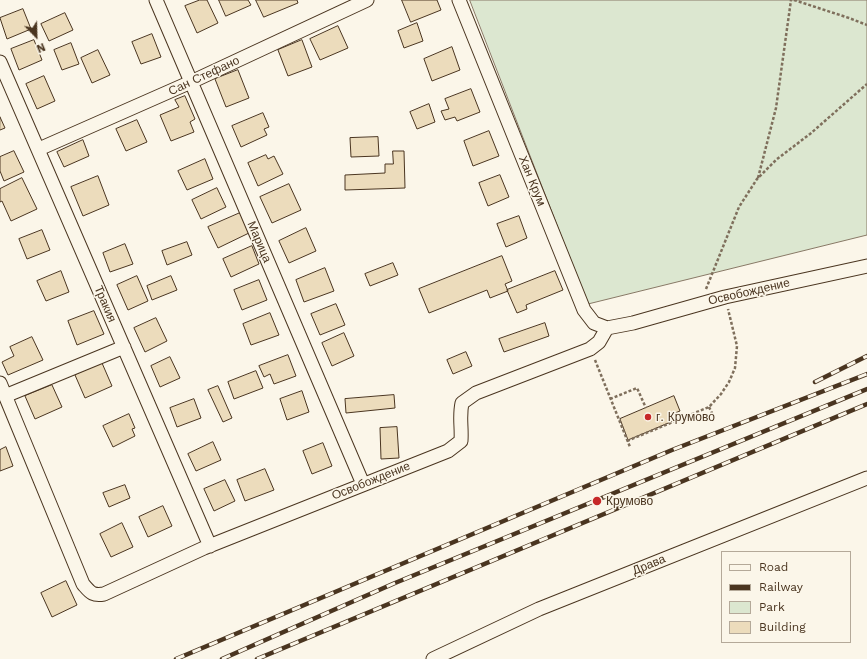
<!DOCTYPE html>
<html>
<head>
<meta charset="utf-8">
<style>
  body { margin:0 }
  #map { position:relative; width:867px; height:659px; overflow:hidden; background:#fbf6e9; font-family:"Work Sans",sans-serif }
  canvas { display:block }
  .legend { position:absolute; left:721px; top:551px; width:130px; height:92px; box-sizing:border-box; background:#fbf6e9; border:1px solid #b4a999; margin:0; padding:5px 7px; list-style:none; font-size:12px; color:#4a3520 }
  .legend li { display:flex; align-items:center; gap:8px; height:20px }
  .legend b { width:20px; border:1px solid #b4a999 }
  .north { position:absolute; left:16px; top:16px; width:40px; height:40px; -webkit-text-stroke:3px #fbf6e9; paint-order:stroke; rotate:157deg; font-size:11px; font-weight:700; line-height:16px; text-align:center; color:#4a3520 }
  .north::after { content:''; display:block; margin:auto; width:14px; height:18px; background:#4a3520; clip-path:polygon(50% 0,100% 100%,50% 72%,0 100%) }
</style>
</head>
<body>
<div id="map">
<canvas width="867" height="659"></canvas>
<ul class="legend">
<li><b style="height:5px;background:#fbf6e9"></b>Road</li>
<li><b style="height:5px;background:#4a3520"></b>Railway</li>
<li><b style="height:11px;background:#dce7d0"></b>Park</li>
<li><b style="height:11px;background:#ecdcbc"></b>Building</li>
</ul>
<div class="north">N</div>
</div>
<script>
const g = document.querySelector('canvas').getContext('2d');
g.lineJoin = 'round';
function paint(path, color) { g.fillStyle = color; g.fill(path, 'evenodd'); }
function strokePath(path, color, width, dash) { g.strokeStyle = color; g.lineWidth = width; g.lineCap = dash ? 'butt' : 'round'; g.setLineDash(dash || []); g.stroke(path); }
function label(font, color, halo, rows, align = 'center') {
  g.font = font + ' "Work Sans",sans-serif'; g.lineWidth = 3; g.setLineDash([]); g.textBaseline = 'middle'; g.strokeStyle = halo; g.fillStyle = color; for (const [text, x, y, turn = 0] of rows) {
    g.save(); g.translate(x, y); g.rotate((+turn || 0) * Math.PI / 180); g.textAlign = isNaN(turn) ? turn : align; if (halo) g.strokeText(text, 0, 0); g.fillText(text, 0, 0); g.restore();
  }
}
const green = new Path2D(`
  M470,0H867V235L588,304Z`);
paint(green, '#dce7d0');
strokePath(green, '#887966', 1);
const building = new Path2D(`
  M200,0H207L218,23L197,33L185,6Z
  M219,0H248L251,5L226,16Z
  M256,0H297L298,3L264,17Z
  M402,0H437L441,10L411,22Z
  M23,9L31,29L7,39L0,18Z
  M65,13L73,30L49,41L41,24Z
  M417,23L423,41L404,48L398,31Z
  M338,26L348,48L320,60L310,39Z
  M152,34L161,57L141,64L132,42Z
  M34,40L42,60L19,70L11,49Z
  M302,40L312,67L288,76L278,50Z
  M71,43L79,64L62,70L54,50Z
  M452,47L460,70L432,81L424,59Z
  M98,50L110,75L92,83L81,58Z
  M238,70L249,98L226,107L215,79Z
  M44,76L55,101L37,109L26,84Z
  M471,89L480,112L457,121L455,117L445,120L441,111L449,109L445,99Z
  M185,96L195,119L190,122L194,132L171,141L160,115L179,107L175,100Z
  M429,104L435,122L417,129L410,112Z
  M263,113L269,127L264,129L267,135L241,147L232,126Z
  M0,117L5,128L0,130Z
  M137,120L147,142L126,151L116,129Z
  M489,131L499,156L473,166L464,141Z
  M378,137L379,156L351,157L350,138Z
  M83,140L89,156L64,167L57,152Z
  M14,151L24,172L4,181L0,171V157Z
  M393,151H404L405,188L345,190V175L385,173V164H393Z
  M266,155L268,159L274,156L283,174L258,186L248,163Z
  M205,159L213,179L187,190L178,171Z
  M500,175L509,197L488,206L479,183Z
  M98,176L109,205L83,216L71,187Z
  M22,178L37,209L11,221L2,201L0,202V189Z
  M289,184L301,210L272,223L260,197Z
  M217,188L226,207L201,219L192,200Z
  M240,213L249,233L218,248L208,227Z
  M519,216L527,238L506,247L497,224Z
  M306,228L316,251L289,263L279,241Z
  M42,230L50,250L27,259L19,239Z
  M187,242L192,255L167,265L162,251Z
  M125,244L133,264L110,272L103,253Z
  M252,246L259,264L231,277L223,259Z
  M502,256L512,281L505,284L508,291L490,298L487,290L429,313L419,289Z
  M393,263L398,275L370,286L365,274Z
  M325,268L334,291L304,302L296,280Z
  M61,271L69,292L46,301L37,281Z
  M555,271L563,290L526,305L527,309L517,313L507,290Z
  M137,276L148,301L128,310L117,285Z
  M171,276L177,290L152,300L147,286Z
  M259,280L267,300L242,310L234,290Z
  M336,304L345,325L320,335L311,314Z
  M94,311L104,334L77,345L68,321Z
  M270,313L279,335L251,345L243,324Z
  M156,318L167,341L145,352L134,328Z
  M545,323L549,336L504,352L499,339Z
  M344,333L354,356L332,366L322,343Z
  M32,337L43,360L8,375L2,362L14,356L10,347Z
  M466,352L472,366L453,374L447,360Z
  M288,355L296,376L274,384L270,374L264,377L259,366Z
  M170,357L180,378L160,387L151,366Z
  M102,363L112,386L85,398L75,375Z
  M256,371L263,388L234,399L228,382Z
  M52,385L62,407L35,419L25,396Z
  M218,386L232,418L223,422L208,390Z
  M302,391L309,412L287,420L280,399Z
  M394,395L395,408L346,413L345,399Z
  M674,396L680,411L670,415L673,421L628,440L620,419Z
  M194,399L201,418L177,427L170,408Z
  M129,414L135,428L132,429L135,436L113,447L103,426Z
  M397,427L399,458L381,459L380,428Z
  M213,442L221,460L196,471L188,454Z
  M323,443L332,466L312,474L303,451Z
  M6,447L13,466L0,471V450Z
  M265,469L274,490L245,501L237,480Z
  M225,480L235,501L214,511L204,489Z
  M125,485L130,498L109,507L103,493Z
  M163,506L172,526L148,537L139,517Z
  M122,523L133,547L111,557L100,534Z
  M66,581L77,605L52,617L41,593Z`);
paint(building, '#ecdcbc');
strokePath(building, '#4a3520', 1);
const minor = new Path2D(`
  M156,0L363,484
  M459,0L584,310L594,323L607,328L633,323L725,297L867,266
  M0,62L210,546
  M39,149L191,82L367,0
  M0,383L83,584C90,592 92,596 104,594L204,548L448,451L461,441C462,427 459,417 462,403L476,393L590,349L599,342L607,328
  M5,396L124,347
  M433,659L539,609L867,478`);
strokePath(minor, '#4a3520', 15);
strokePath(new Path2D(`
  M794,0L849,18L867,25
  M758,178L776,108L791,0
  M706,289L739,207L757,179L777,159L810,134L867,84
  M595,360L630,447
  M610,399L637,388L646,408
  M709,407L712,413
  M627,441L709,407L721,394L729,382L735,368L737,346L728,309`), '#7f6f5c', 2.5, [3, 2]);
strokePath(minor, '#fbf6e9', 13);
const rail = new Path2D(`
  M815,382L867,356
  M176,659L672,450L867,374
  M222,659L395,583L867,389
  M257,659L867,404`);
strokePath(rail, '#4a3520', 4.5);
strokePath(rail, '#fbf6e9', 3, [9]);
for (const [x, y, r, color] of [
  [648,417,4,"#c62828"],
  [597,501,5,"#c62828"]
]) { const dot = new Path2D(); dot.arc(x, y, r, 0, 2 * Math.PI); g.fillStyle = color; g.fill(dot); strokePath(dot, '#fbf6e9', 1.5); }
label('12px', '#4a3520', '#fbf6e9', [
  ["Сан Стефано",204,76,-25],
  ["Хан Крум",532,181,68],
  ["Марица",259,242,67],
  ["Освобождение",749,292,-13],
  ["Тракия",105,304,67],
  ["Освобождение",371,481,-22],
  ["Драва",649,565,-22]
]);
label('12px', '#4a3520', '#fbf6e9', [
  ["г. Крумово",656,417],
  ["Крумово",606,501]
], 'left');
</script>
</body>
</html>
